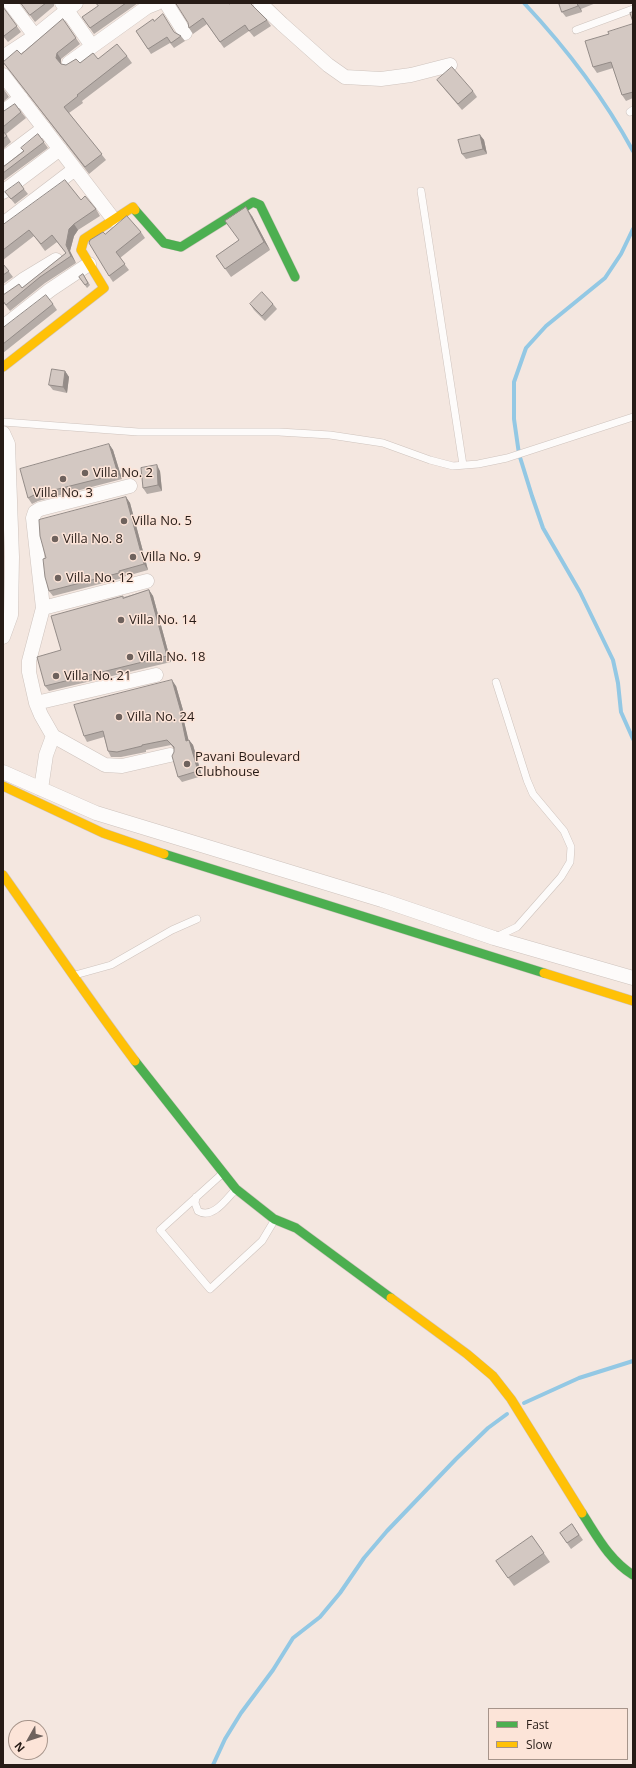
<!DOCTYPE html>
<html>
<head>
<meta charset="utf-8">
<style>
  body { margin:0 }
  #map { position:relative; width:636px; height:1768px; overflow:hidden; background:#f4e7e0; font-family:"Open Sans",sans-serif }
  canvas { display:block }
  .frame { position:absolute; inset:0; border:4px solid #261b16; pointer-events:none }
  .legend { position:absolute; left:488px; top:1708px; width:140px; height:52px; box-sizing:border-box; background:#fce4d8; border:1px solid #a6948a; margin:0; padding:5px 7px; list-style:none; font-size:12px; color:#261b16 }
  .legend li { display:flex; align-items:center; gap:8px; height:20px }
  .legend b { width:20px; border:1px solid #a6948a }
  .north { position:absolute; left:8px; top:1720px; width:40px; height:40px; box-sizing:border-box; background:#fce4d8; border:1px solid #a6948a; border-radius:50%; rotate:231deg; font-size:11px; font-weight:700; line-height:16px; text-align:center; color:#261b16 }
  .north::after { content:''; display:block; margin:auto; width:14px; height:18px; background:#6e625d; clip-path:polygon(50% 0,100% 100%,50% 72%,0 100%) }
</style>
</head>
<body>
<div id="map">
<canvas width="636" height="1768"></canvas>
<div class="frame"></div>
<ul class="legend">
<li><b style="height:5px;background:#4caf50"></b>Fast</li>
<li><b style="height:5px;background:#ffc107"></b>Slow</li>
</ul>
<div class="north">N</div>
</div>
<script>
const g = document.querySelector('canvas').getContext('2d');
g.lineJoin = 'round';
function strokePath(path, color, width, dash) { g.strokeStyle = color; g.lineWidth = width; g.lineCap = dash ? 'butt' : 'round'; g.setLineDash(dash || []); g.stroke(path); }
function paint(path, color) { g.fillStyle = color; g.fill(path, 'evenodd'); }
function label(font, color, halo, rows, align = 'center') {
  g.font = font + ' "Open Sans",sans-serif'; g.lineWidth = 3; g.setLineDash([]); g.textBaseline = 'middle'; g.strokeStyle = halo; g.fillStyle = color; for (const [text, x, y, turn = 0] of rows) {
    g.save(); g.translate(x, y); g.rotate((+turn || 0) * Math.PI / 180); g.textAlign = isNaN(turn) ? turn : align; if (halo) g.strokeText(text, 0, 0); g.fillText(text, 0, 0); g.restore();
  }
}
strokePath(new Path2D(`
  M524,3C567,49 603,96 633,151
  M633,229L621,254L605,278L546,326L526,348L514,382V419L519,454L532,496L543,528L580,592L613,660L618,683L621,712L633,739
  M524,1403L579,1378L633,1361
  M213,1765L225,1739L241,1713L273,1670L293,1638L320,1617L340,1593L364,1558L387,1531L456,1459L488,1428L507,1414`), '#93c8e4', 4);
const lane = new Path2D(`
  M576,30L633,9
  M630,112L633,110
  M421,191L463,465
  M3,422L138,432H279L330,435L383,443L430,460L453,466L478,464L507,458L633,417
  M496,937L517,927L561,877L570,862L571,847L564,831L533,794L527,780L496,682
  M75,975L111,965L172,930L197,919
  M223,1173L160,1230L210,1289L262,1241L274,1221
  M196,1197L195,1203L198,1211C213,1220 227,1198 236,1189`);
const street = new Path2D(`
  M10,3L35,36
  M62,3L92,46
  M166,3L185,33
  M260,3L282,24L328,65L345,77L381,79L411,75L450,65
  M3,57L35,36L76,3
  M69,63L147,7L157,3
  M3,75L114,220
  M3,112L21,98
  M3,159L44,128
  M3,192L60,149
  M3,224L75,169
  M3,295L23,280L56,260
  M3,327L50,290L89,264
  M3,433L8,444L12,557L11,615L3,637
  M130,486L40,509L35,512L33,518L43,608L29,661V672L36,703L41,715L53,736L105,765L122,766L170,755
  M43,608L147,581
  M36,703L156,675
  M3,772L96,813L382,900L494,938L633,978
  M41,789L46,755L53,736`);
const fast = new Path2D(`
  M135,210L164,243L181,247L253,202L260,205L295,277
  M164,854L544,973
  M135,1061L236,1189L274,1219L296,1228L391,1298
  M582,1513C597,1536 609,1560 633,1575`);
const slow = new Path2D(`
  M3,367L104,288L81,250L84,239L133,207L135,210
  M3,786L103,833L164,854
  M3,875C47,937 89,1000 135,1061
  M544,973L633,1001
  M391,1298L467,1354L493,1376L511,1399L582,1513`);
strokePath(lane, '#cec3bd', 8);
strokePath(street, '#cec3bd', 15);
strokePath(fast, '#cec3bd', 10);
strokePath(slow, '#cec3bd', 10);
strokePath(lane, '#fdfbfa', 7);
strokePath(street, '#fdfbfa', 14);
strokePath(fast, '#4caf50', 9);
strokePath(slow, '#ffc107', 9);
paint(new Path2D(`
  M21,3H54V6L35,22Z
  M96,3H138L94,34L82,17L98,6Z
  M559,3H596L581,9L582,12L566,17L562,12Z
  M229,4L252,5L267,20L271,26L254,37L249,31L224,48L207,24L193,34L189,28L188,23Z
  M3,7L21,32L8,42L3,36Z
  M63,19L80,44L61,59V64L66,65L80,63L98,59L127,56L132,63L82,101L83,103L69,113L106,160L89,174L3,62L21,54Z
  M154,21L181,36L185,41L174,48L170,43L151,54L136,31Z
  M633,24V98L626,101L622,95L613,68L597,73L593,67L609,34Z
  M437,80L473,91L477,97L462,110L441,85Z
  M3,88L9,97L3,102Z
  M15,104L26,118L6,134L11,142L3,149V112Z
  M38,134L48,148L3,181V167L23,151Z
  M480,135L484,140L487,154L466,159L462,154Z
  M24,189L28,194L15,204L5,192Z
  M81,200L96,209L100,216L78,230L74,236L70,251L76,263L45,283L10,311L3,302V295L22,288L66,253L57,242L45,251L34,236L3,260V225Z
  M252,216L270,250L231,277L216,256L239,240Z
  M141,232L145,238L120,258L129,270L113,282L109,276L105,234Z
  M3,264L13,277L3,284Z
  M83,274L90,285L87,288L79,277Z
  M53,304L57,310L3,353V328Z
  M250,304H273L277,309L265,321L254,310Z
  M65,371L69,377L67,393L53,390L49,385Z
  M109,444L113,450L122,479L38,501L32,504L28,498Z
  M160,471L162,491L147,494L143,488Z
  M126,497L130,503L148,570L123,577V578L53,596L49,591L46,558Z
  M149,590L153,596L171,662L49,691L45,686L61,650L124,597Z
  M176,686L185,717H183L188,740H189L193,745L202,776L182,782L178,777L174,749L171,745L146,750V752L121,757H111L108,751L104,737L87,742L84,736Z
  M572,1524L583,1540L571,1549L560,1533Z
  M532,1536L550,1562L514,1586L496,1561Z`), '#b5aca7');
paint(new Path2D(`
  M577,3L581,9L582,12L578,6Z
  M57,53L61,59V64L56,58Z
  M480,135L484,140L487,154L483,149Z
  M246,207L252,216L270,250L264,242Z
  M74,224L78,230L74,236L70,251L76,263L71,256L66,245L69,229Z
  M65,371L69,377L67,393L63,387Z
  M109,444L113,450L122,479L118,474Z
  M157,465L160,471L162,491L158,485Z
  M126,497L130,503L148,570L144,564Z
  M149,590L153,596L171,662L167,656Z
  M172,680L176,686L185,717L181,712Z
  M180,712L183,717L190,746L186,741Z
  M189,740L193,745L202,776L198,771Z`), '#948c88');
const building = new Path2D(`
  M21,3H46L30,15Z
  M96,3H126L90,28L82,17L98,6Z
  M176,3H228L229,4L231,3H250L267,20L249,31L245,25L220,42L203,18L189,28L188,23Z
  M559,3H577L578,6L562,12Z
  M3,7L17,26L4,36L3,35Z
  M633,12V22L630,13Z
  M163,14L174,32L181,36L171,43L167,37L148,49L136,31L153,19L154,21Z
  M63,19L76,38L57,53L56,58L61,64L66,65L76,59L80,63L93,53L98,59L117,44L127,56L77,95L78,96L64,107L102,154L85,167L3,62L17,50L21,54Z
  M633,24V92L622,95L611,62L593,67L585,41L609,34L608,32Z
  M452,67L473,91L458,104L437,80Z
  M15,104L21,112L3,127V112Z
  M3,131L7,136L3,139Z
  M38,134L44,142L3,173V167L24,151L21,148Z
  M480,135L483,149L462,154L458,140Z
  M65,180L81,200L85,196L96,209L74,224L69,229L66,245L71,256L40,277L6,305L3,301V295L19,284L22,288L66,253L52,235L41,244L29,230L3,250V225Z
  M19,182L24,189L11,199L5,192Z
  M246,207L264,242L225,269L216,256L239,240L225,221Z
  M127,216L141,232L116,252L125,264L109,276L89,243L90,240L103,232L105,234Z
  M3,264L9,271L3,275Z
  M83,274L88,283L85,285L79,277Z
  M262,292L273,304L262,316L250,304Z
  M46,295L53,304L3,344V328Z
  M52,369L65,371L63,387L49,385Z
  M109,444L118,474L34,495L28,498L20,469Z
  M157,465L158,485L143,488L141,468Z
  M126,497L144,564L119,571V573L49,591L45,577L43,559L46,558L40,536L39,520Z
  M149,590L167,656L45,686L37,657L61,650L51,616L123,596V598Z
  M172,680L181,712H180L186,741L189,740L198,771L178,777L172,756L174,752V747L167,740L142,745V746L117,752L108,751L103,731L84,736L74,705Z
  M572,1524L579,1535L567,1543L560,1533Z
  M532,1536L544,1553L508,1578L496,1561Z`);
paint(building, '#d3c8c2');
strokePath(building, '#948c88', 1);
for (const [x, y, r, color] of [
  [85,473,4,"#6e625d"],
  [63,479,4,"#6e625d"],
  [124,521,4,"#6e625d"],
  [55,539,4,"#6e625d"],
  [133,557,4,"#6e625d"],
  [58,578,4,"#6e625d"],
  [121,620,4,"#6e625d"],
  [130,657,4,"#6e625d"],
  [56,676,4,"#6e625d"],
  [119,717,4,"#6e625d"],
  [187,764,4,"#6e625d"]
]) { const dot = new Path2D(); dot.arc(x, y, r, 0, 2 * Math.PI); g.fillStyle = color; g.fill(dot); strokePath(dot, '#fce4d8', 1.5); }
label('13px', '#261b16', '#fce4d8', [
  ["Villa No. 2",93,473],
  ["Villa No. 3",63,493,"center"],
  ["Villa No. 5",132,521],
  ["Villa No. 8",63,539],
  ["Villa No. 9",141,557],
  ["Villa No. 12",66,578],
  ["Villa No. 14",129,620],
  ["Villa No. 18",138,657],
  ["Villa No. 21",64,676],
  ["Villa No. 24",127,717],
  ["Pavani Boulevard",195,757],
  ["Clubhouse",195,772]
], 'left');
</script>
</body>
</html>
